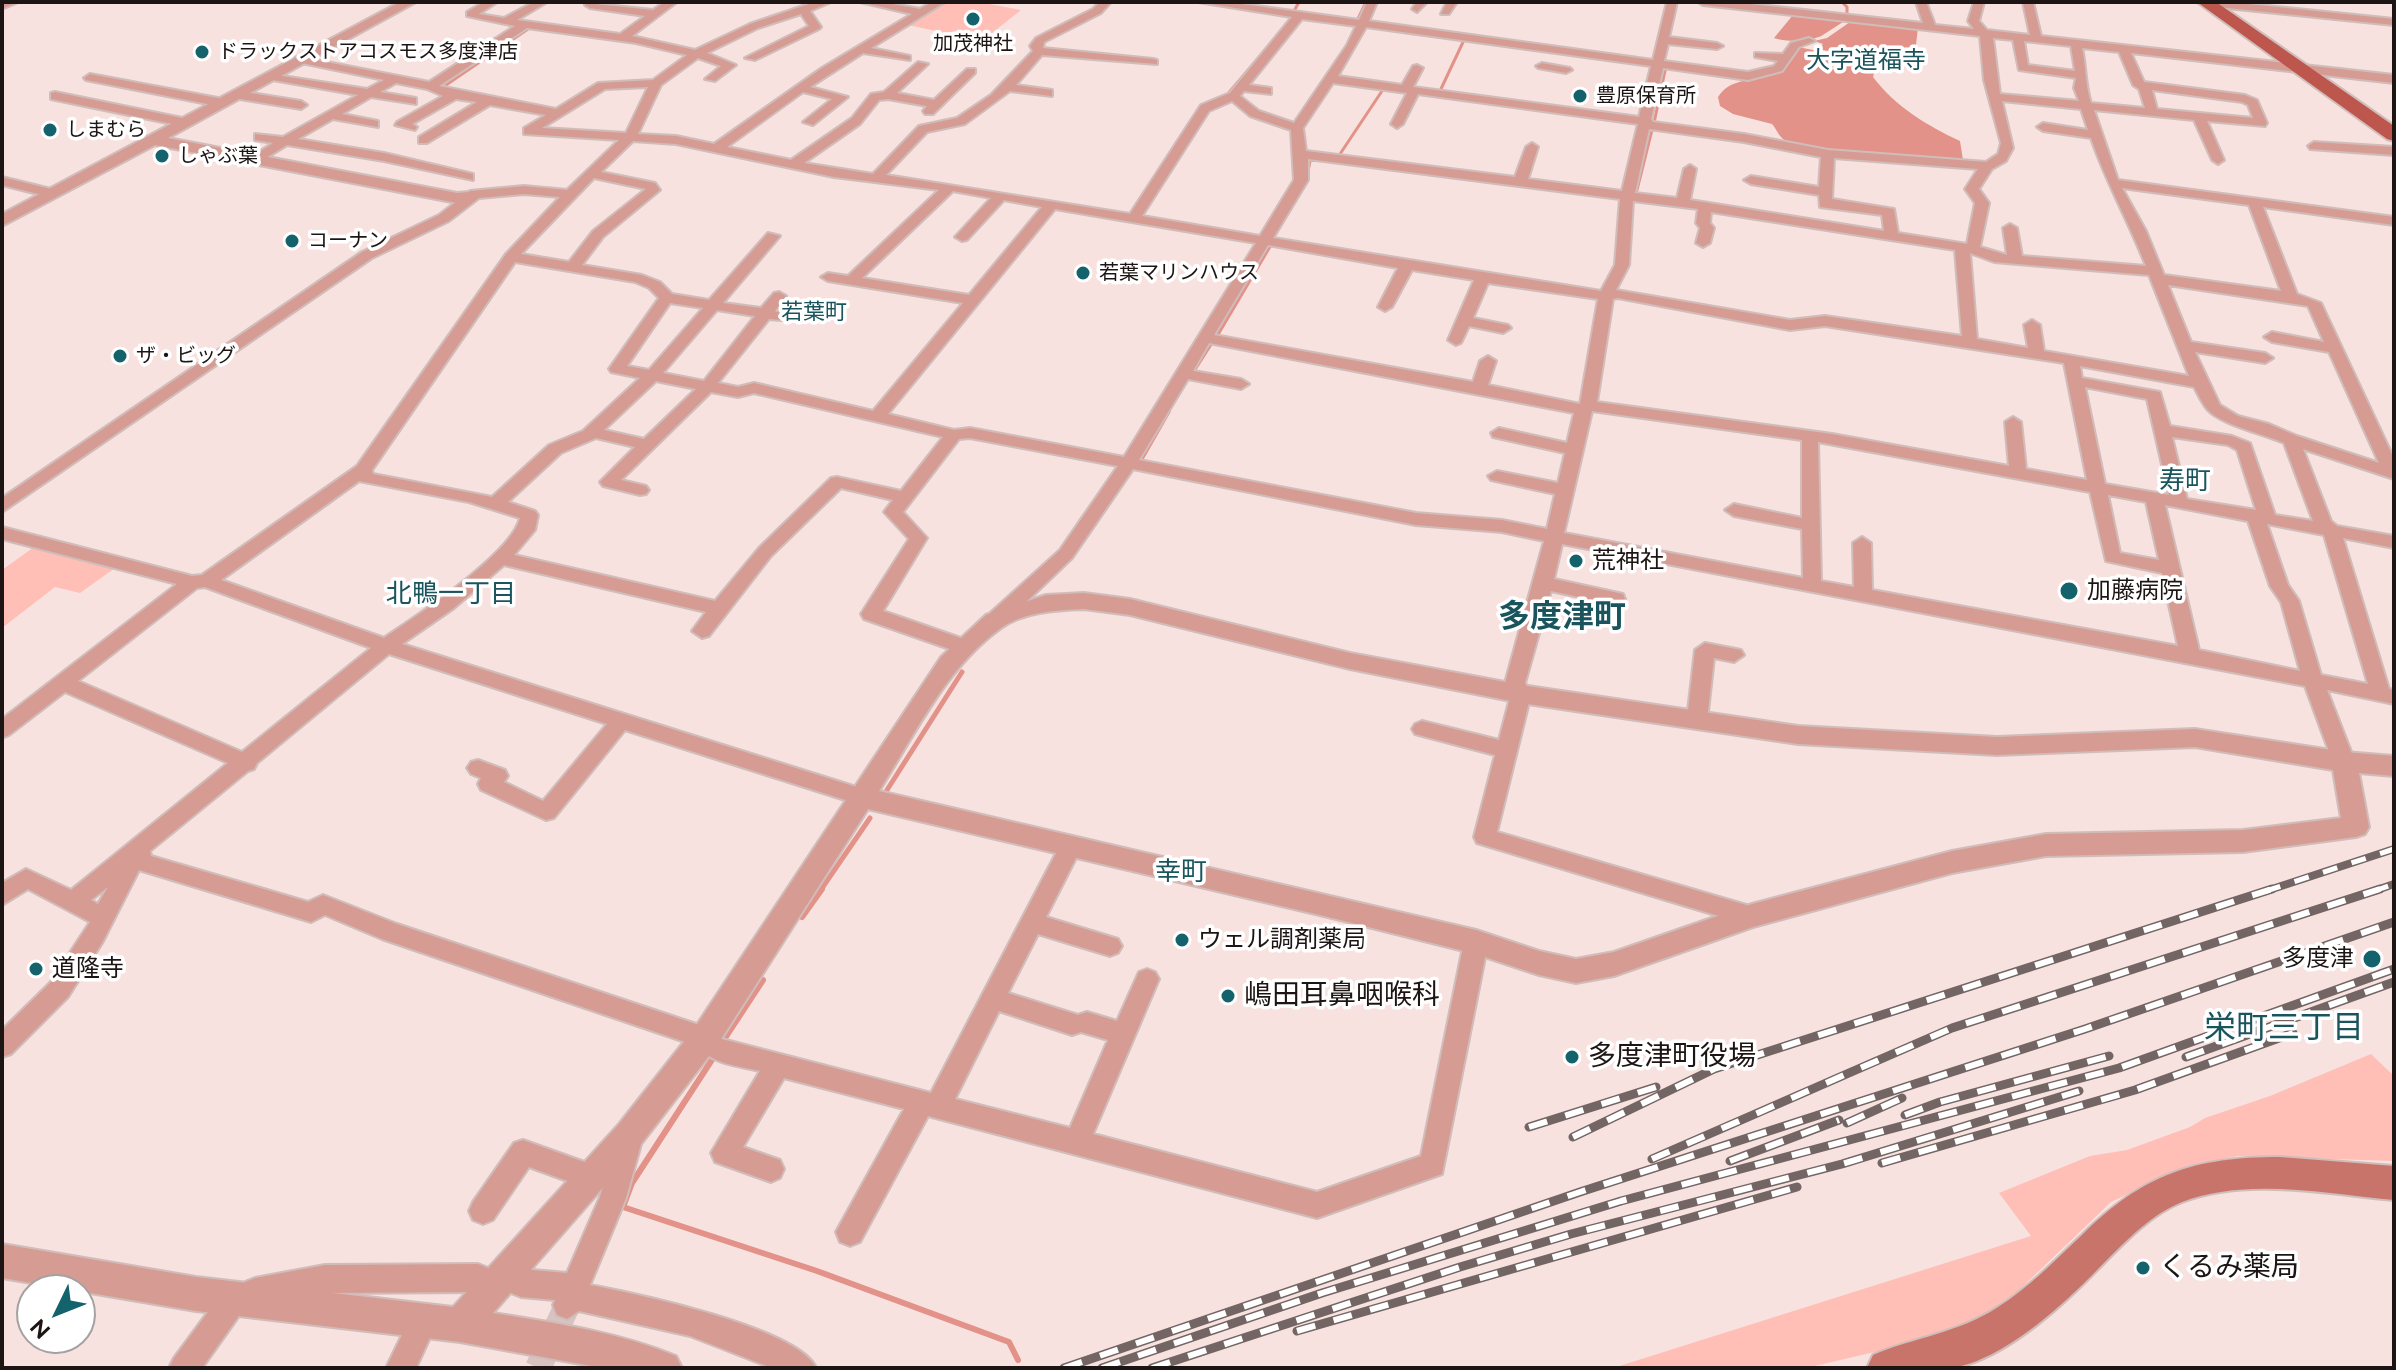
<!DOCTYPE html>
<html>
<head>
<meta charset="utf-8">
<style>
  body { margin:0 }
  #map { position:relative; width:2396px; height:1370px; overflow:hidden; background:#f8e2df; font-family:Raleway,sans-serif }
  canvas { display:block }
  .frame { position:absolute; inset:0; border:4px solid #1c1513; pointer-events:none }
  .north { position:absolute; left:16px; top:1274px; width:80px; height:80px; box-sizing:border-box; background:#fff; border:2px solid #a4a1a1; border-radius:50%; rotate:227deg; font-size:22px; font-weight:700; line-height:32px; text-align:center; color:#1c1513 }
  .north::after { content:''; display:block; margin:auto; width:28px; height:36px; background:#14626b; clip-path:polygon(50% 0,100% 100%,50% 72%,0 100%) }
</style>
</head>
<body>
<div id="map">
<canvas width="2396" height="1370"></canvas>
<div class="frame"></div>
<div class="north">N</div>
</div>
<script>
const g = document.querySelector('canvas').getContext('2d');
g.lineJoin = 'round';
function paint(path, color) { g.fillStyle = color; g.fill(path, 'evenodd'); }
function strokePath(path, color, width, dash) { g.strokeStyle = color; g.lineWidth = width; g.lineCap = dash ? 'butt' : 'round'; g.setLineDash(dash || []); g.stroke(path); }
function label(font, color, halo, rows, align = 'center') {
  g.font = font + ' Raleway,"Noto Sans JP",sans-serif'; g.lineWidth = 7; g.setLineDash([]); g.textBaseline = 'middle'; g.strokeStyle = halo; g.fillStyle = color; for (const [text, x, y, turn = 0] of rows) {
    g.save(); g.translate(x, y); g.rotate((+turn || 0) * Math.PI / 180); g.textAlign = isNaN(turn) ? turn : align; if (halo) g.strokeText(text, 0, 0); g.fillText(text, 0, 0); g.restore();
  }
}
paint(new Path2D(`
  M943,2H979L1021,10L982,41L908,25Z
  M34,547L115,568L80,593L55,587L2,628V570Z
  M2371,1054L2394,1076V1161L2238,1156L2188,1166L2111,1202L2018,1291L1985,1314L1922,1341L1806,1368H1613L2031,1236L1999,1193L2090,1156L2127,1150L2190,1127L2205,1118L2270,1096Z`), '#ffbfb6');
paint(new Path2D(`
  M1793,15L1842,21C1821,35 1799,46 1774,38Z
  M1850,22L1918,27L1915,54L1887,48L1889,53L1881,62L1818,49L1823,44L1814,41L1827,38Z
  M1798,47L1877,63L1873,77C1896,107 1926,125 1960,141L1963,160C1928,159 1807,158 1783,139C1778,135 1776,128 1772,124L1733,114L1720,106L1718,97C1733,73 1766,84 1783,69C1789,63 1793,54 1798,47Z`), '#e29288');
strokePath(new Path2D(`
  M1842,2L1847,7V16
  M1294,11L1299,2
  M1357,21L1366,2
  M1408,33L1471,41
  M1803,40L1820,35L1845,19
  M446,85L528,29
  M1440,91L1464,40
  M1226,96L1266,49
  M1654,123L1666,66
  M1338,157L1384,88L1389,89
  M1307,177L1310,161L1319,159
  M1636,194L1652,130
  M1130,214L1202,107`), '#e29288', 3);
strokePath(new Path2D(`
  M1216,337L1271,244
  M1191,375L1212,342
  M1141,460L1169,411`), '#e29288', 4);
strokePath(new Path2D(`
  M887,790L962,672
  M820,891L870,818`), '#e29288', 5);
strokePath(new Path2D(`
  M802,917L822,889
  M723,1041L763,980
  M715,1055L632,1183L623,1207L817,1271L1009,1342L1018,1360`), '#e29288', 6);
strokePath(new Path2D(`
  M538,1368L567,1306`), '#d7c3c0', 26, [26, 13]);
const minor = new Path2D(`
  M484,2H497L479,14L504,18L534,2H547L517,20L620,34L645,16L590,8L585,5L586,3L653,10L665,2H677L632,36L695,50L750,24L815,2H831L810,11L821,27L819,29L755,60L745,58L809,26L801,14L758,28L707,53L736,65L715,81L705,79L721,66L698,58L661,85L638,134L676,136L714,144L822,68L912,14L860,2H882L920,9L932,2H945L871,48L910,56V60L863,53L810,87L848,97L813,125L803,122L832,99L803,92L727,147L791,160L852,118L871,94L884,92L918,62L928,64L897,93L934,100L967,69H975V73L933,114H925L923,111L927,106L888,99L879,100L860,124L804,163L873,174L919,126L957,118L991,95L1033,51L1030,46L1036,38L1093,9L1100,2H1111L1101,13L1044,42L1043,48L1153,59L1157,60V64L1042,55L1016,85L1052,90V96L1010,91L965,124L927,132L886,175L1130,214L1201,105L1230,93L1292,17L1198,2H1227L1359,20L1367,2H1377L1369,21L1653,60L1667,2H1677L1669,37L1717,43L1723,46L1717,49L1668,44L1664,61L1748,72L1774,66L1778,61L1755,57V53L1783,54L1791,43L1809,38L1815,41L1799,47L1782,71L1748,80L1663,68L1651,119L1653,122L1744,134L1828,150L1986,162L1998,154L2001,143L1984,80L1980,36L1703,5L1698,2H1732L1923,23L1916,2H1926L1935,25L1974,29L1968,21L1974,2H1984L1979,21L1987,30L2030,35L2023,2H2033L2041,36L2394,75V83L2131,53L2144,82L2245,95L2257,100L2267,123L2265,126L2207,121L2224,160L2218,164L2212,160L2194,120L2094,110L2118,180L2394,217V225L2263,207L2297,294L2321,303L2394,459V479L2303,449L2331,521L2337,526L2394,536V548L2343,538L2389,689L2394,690V704L2327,690L2355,762L2351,768H2337L2333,762L2305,686L1562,544L1554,579L1623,594L1625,599L1616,605L1551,591L1525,683L1531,694L1497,832L1760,909L1764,916L1760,923L1752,926L1477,843L1474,837L1495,755L1415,734L1412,729L1415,724L1422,721L1499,740L1511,694L1505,683L1544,541L1502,532L1416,525L1133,469L1072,558L1001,626H987L984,621L987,616L1060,550L1118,466L970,438L959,439L903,512L927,538L883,611L972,642L975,647L972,652H958L864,619L861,614L909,539L884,512L893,500L841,488L771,556L709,636L702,638L692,631L706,612L504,565L454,608L402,644L869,791L872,797L869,803L861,805L625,730L554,818L546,820L481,790L478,784L481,778L471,774L467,768L471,762L478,760L505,770L508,776L504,782L543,801L607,724L389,654L257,763L254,769L248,771L150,851L151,856L308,902L323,895L397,924L705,1027L714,1030L722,1039L931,1093L1063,840L1071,837L1079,840L1082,846L1046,917L1118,939L1122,946L1118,953L1110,956L1038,934L1008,993L1078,1015L1087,1012L1117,1021L1139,972L1147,969L1155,972L1159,979L1093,1134L1317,1192L1421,1156L1464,942L1468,935L1476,932L1484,935L1488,942L1442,1174L1317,1218L928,1116L860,1242L850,1246L840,1242L836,1232L904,1109L784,1078L743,1147L780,1160L784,1169L780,1178L771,1182L715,1162L711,1153L760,1071C738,1066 712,1064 697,1046L382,939L325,915L311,922L139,870L102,943L68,997L11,1054L2,1057V1030L50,983L90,922L28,889L2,905V883L26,869L71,890L228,763L65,692L9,735L2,738V719L177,584L2,539V527L192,576L202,575L357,466L506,254L560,197L524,194L479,198L449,221L372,258L2,512V498L362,252L439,215L470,191L524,186L567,190L619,140L524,134V128L546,115L490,105L427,143H419V137L477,102L456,99L412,124L417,127L415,130L395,125L397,122L443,96L427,89L396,83L380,92L416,98V104L371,97L342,114L378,121V127L333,119L298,139L384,153L473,174V180L384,161L287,145L261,161L250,158L273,143L255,140V134L283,137L358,95L273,80L267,76L269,74L367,89L384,80L297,62V58L301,57L429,82L515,26L467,16V12ZM1302,19L1356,26L1347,45L1294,123L1259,111L1240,96L1244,91L1271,94V88L1249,85ZM1366,27L1651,66L1639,117L1413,87L1423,68L1417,65L1413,66L1402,85L1338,76ZM527,28L636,43L687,55L653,80L598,83L556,109L439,86ZM1993,38L2013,40L2019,70L2076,78L2074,88L2079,101L2000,94ZM2024,41L2071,46L2075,71L2028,65ZM2082,48L2119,52L2133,85L2139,89L2145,108L2091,103C2085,85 2086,66 2082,48ZM1333,83L1407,93L1391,124L1397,128L1403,124L1418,94L1638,124L1622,191L1528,179L1538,147L1532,143L1526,147L1515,177L1306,151L1303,128ZM648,87L626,133L542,128L605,89ZM2152,90L2242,102L2248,105L2253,118L2157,109ZM1232,101L1250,116L1291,130L1294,180L1260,236L1142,216L1209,111ZM2002,101L2081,109L2088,130L2043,123L2037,127L2043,131L2091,138C2106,182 2129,222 2146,266L2022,256L2017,228L2010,224L2003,228L2007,255L1980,247L1989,203L1979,189L1992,169L2006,161L2013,148ZM1649,129L1744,142L1821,157L1819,187L1751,176L1744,180L1751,184L1819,195L1820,207L1882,215L1884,231L1690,200L1696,169L1690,165L1684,169L1677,198L1635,193ZM633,141L676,144L834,177L939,190L848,276L828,273L821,277L828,281L963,303L873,411L754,383L738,387L718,383L769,319L781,320L788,316L775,311L786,296L779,292L774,293L761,308L723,303L780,236L768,233L709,300L672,294L660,282L642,275L582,265L603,237L660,190L655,183L601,172ZM1834,158L1978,169L1965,189L1975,203L1967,244L1898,233L1894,209L1832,199ZM1308,159L1620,199L1615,265L1601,291L1273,238L1308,180ZM594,178L646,189L593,231L569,262L521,254ZM2122,188L2249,205L2281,291L2164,275L2146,231ZM953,191L991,198L955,237L962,241L967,240L1004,200L1042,207L969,295L862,278ZM1633,201L1698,209L1696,223L1700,228L1696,243L1703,247L1710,243L1714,228L1710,223L1711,212L1955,250L1962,336L1825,316L1790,320L1616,290L1629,265ZM1055,209L1256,243L1124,457L970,428L954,430L888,414ZM1268,245L1398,268L1378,307L1385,311L1392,307L1412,270L1474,280L1448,340L1456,345L1461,343L1469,326L1503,333L1511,328L1508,325L1473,318L1488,283L1598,299L1580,404L1488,385L1496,361L1488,356L1480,361L1473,382L1214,335ZM1970,253L1994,262L2149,275L2189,376L2044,351L2040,325L2032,320L2024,325L2028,348L1977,339ZM515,262L635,282L649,288L659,298L609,369L611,372L640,378L583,431L549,445L492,497L373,474L372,470ZM2168,285L2308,306L2324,342L2272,332L2264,337L2272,342L2329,352L2379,463L2297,436L2269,424L2238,416L2220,405L2195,352L2265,363L2273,358L2265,353L2191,342ZM1618,298L1790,330L1825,326L2064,363L2087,480L2026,469L2021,422L2013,417L2005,422L2009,466L1832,434L1597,402L1613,299ZM670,303L703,308L649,370L627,366ZM717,310L755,316L704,381L663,373ZM1209,343L1574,413L1567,443L1499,428L1491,433L1493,437L1565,453L1558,483L1497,471L1488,476L1491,480L1555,494L1547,529L1502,520L1416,513L1139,460L1188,379L1241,389L1249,384L1241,379L1193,371ZM2080,366L2194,387C2198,394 2202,403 2207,409C2219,424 2264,434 2284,443L2313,521L2275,515L2250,443L2232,436L2170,426L2160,392L2082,378ZM656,381L696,389L644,439L604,430ZM2085,387L2147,399L2169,495L2105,484ZM711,392L738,397L754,393L943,437L901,491L837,477L831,478L759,548L715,601L514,555L535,530L538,515L535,511L508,502L561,453L596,438L635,447L600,482L603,486L640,495L646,494L649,490L646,486L621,480ZM1592,411L1802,440V518L1734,504L1725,510L1734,516L1802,529L1803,578L1564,533ZM2172,437L2228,445L2237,450L2256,510L2187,499ZM1818,442L2090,492L2106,561L2162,573L2178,646L1872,590L1871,543L1862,537L1853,543L1854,587L1821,581ZM359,481L469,502L520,518C512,554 416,616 384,638L221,580ZM2108,495L2146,502L2159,560L2120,553ZM2165,505L2248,521L2270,586L2281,602L2300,671L2199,650ZM2267,524L2324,535L2368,684L2321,675L2299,601L2288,585ZM205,587L371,648L242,752L78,681L197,588ZM108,887L98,904L91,900ZM999,1011L1072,1035L1081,1032L1108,1040L1070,1128L955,1099Z
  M1417,2H1427L1417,12L1412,9Z
  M1447,2H1457L1449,14H1441Z
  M2229,2L2394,19V25L2207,6L2202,3Z
  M1542,63L1570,68L1572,70L1566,73L1538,68L1536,66Z
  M90,74L223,99L229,103L223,107L86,80L84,78Z
  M238,91L301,101L307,105L301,109L234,98V92Z
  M55,92L187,119L193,123L187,127L51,99V93Z
  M2314,142L2394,147V155L2310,149L2308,146Z
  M2,177L59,191L61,194L54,198L2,185Z
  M1705,643L1741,650L1744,655L1734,662L1714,658L1707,720L1704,725H1690L1687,720L1695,650Z
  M630,1125L639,1128L643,1137L626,1198L590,1285C633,1293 799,1328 816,1368H772L690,1336L579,1311L567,1319L557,1315L553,1305L555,1300L521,1297L511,1293L507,1283L511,1273L521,1269L567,1273L600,1197L617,1137L621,1128Z
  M523,1140L601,1168L605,1177L601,1186L592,1190L529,1167L493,1220L483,1224L473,1220L469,1211L473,1202L514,1143Z
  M478,1264L488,1268L492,1278L488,1288L478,1292L325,1293L255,1306L248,1303L202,1368H169L174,1358L225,1289L235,1285L243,1288L245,1282L255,1278L325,1265Z
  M424,1306L434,1310L438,1320L416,1368H386L414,1310Z`);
const tertiary = new Path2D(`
  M2,2H18L2,9Z
  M400,2H416L168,138L457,193L481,191V197L457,203L155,145L2,226V214Z
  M1084,593L1130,599L1350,653L1521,685L1798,726L1997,737L2195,729L2344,752L2394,756V776L2359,773L2369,827L2365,834L2356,837L2243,852L2046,856L1952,873L1753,927L1614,976L1576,983L1539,975L1476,954L1324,916L868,809L716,1047L641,1144L493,1313C555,1323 618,1332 676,1356L682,1368H603L460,1342L196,1311L2,1278V1244L196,1277L453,1307L619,1124L694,1029L941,657L986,615L1046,595ZM1084,609L1130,615L1350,669L1521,703L1798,744L1997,755L2195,747L2333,770L2341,818L2243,830L2046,834L1952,851L1752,904L1614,952L1576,959L1539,951L1476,930L879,791C914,736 946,667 1001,628C1023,612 1057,610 1084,609Z`);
const secondary = new Path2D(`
  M2280,1157L2394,1166V1200C2327,1194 2247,1177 2182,1202C2149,1215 2122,1245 2097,1270C2062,1306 2003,1360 1952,1368C1926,1370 1894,1368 1867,1368L1873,1355C1915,1337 1959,1333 1998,1307C2030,1287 2055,1260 2082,1235C2143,1174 2195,1157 2280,1157Z`);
const primary = new Path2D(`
  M2197,2H2216L2394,126V141L2387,139Z`);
strokePath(minor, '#d0bdba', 4);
strokePath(tertiary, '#d0bdba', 4);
strokePath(secondary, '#d0bdba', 4);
strokePath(primary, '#d0bdba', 4);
paint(minor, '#d69c94');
paint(tertiary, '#d69c94');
paint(secondary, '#c9746a');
paint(primary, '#bd564c');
const railFar1 = new Path2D(`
  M2266,891L2394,849
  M2374,891L2394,884`);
const rail = new Path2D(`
  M2186,1057L2394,982
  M1905,1115L1940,1102L2109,1056
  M1847,1123L1902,1098
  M1529,1127L1656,1087
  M1573,1137L1714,1069L2272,889
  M1652,1159L1952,1028L2380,889
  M1730,1161L1839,1120
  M1882,1163L2135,1090L2293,1033
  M1297,1331L1797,1187
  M1064,1368L1580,1192L2085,1029L2394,922
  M1102,1368L1322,1293L1621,1201L2119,1068L2394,969
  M1152,1368L1460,1267L1571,1234L1842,1164L2079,1091`);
strokePath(railFar1, '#726563', 8);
strokePath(rail, '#726563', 9);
strokePath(railFar1, '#fff', 5, [15]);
strokePath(rail, '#fff', 6, [19]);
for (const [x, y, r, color] of [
  [973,19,8,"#14626b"],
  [202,52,8,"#14626b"],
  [1580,96,8,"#14626b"],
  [50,130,8,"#14626b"],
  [162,156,8,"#14626b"],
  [292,241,8,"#14626b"],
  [1083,273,8,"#14626b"],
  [120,356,8,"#14626b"],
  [1576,561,8,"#14626b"],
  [2069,591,10,"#14626b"],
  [1182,940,8,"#14626b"],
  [2372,959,10,"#14626b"],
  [36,969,8,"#14626b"],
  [1228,996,8,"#14626b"],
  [1572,1057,8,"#14626b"],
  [2143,1268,8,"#14626b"]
]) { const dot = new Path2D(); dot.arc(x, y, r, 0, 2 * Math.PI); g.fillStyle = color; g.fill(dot); strokePath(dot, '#fff', 3); }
label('20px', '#1c1513', '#fff', [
  ["加茂神社",973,44,"center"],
  ["ドラックストアコスモス多度津店",218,52],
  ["豊原保育所",1596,96],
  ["しまむら",66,130],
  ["しゃぶ葉",178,156],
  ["コーナン",308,241],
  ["若葉マリンハウス",1099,273],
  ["ザ・ビッグ",136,356]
], 'left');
label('22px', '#1a545c', '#fff', [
  ["若葉町",814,312]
]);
label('24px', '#1a545c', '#fff', [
  ["大字道福寺",1866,61]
]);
label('24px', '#1c1513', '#fff', [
  ["荒神社",1592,561],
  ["加藤病院",2087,591],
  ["ウェル調剤薬局",1198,940],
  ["多度津",2354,959,"right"],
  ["道隆寺",52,969]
], 'left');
label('26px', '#1a545c', '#fff', [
  ["寿町",2185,481],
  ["北鴨一丁目",451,594],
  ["幸町",1181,872]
]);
label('28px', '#1c1513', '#fff', [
  ["嶋田耳鼻咽喉科",1244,996],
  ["多度津町役場",1588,1057],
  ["くるみ薬局",2159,1268]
], 'left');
label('bold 32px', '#1a545c', '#fff', [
  ["多度津町",1562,617]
]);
label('32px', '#1a545c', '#fff', [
  ["栄町三丁目",2284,1028]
]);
</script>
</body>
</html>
